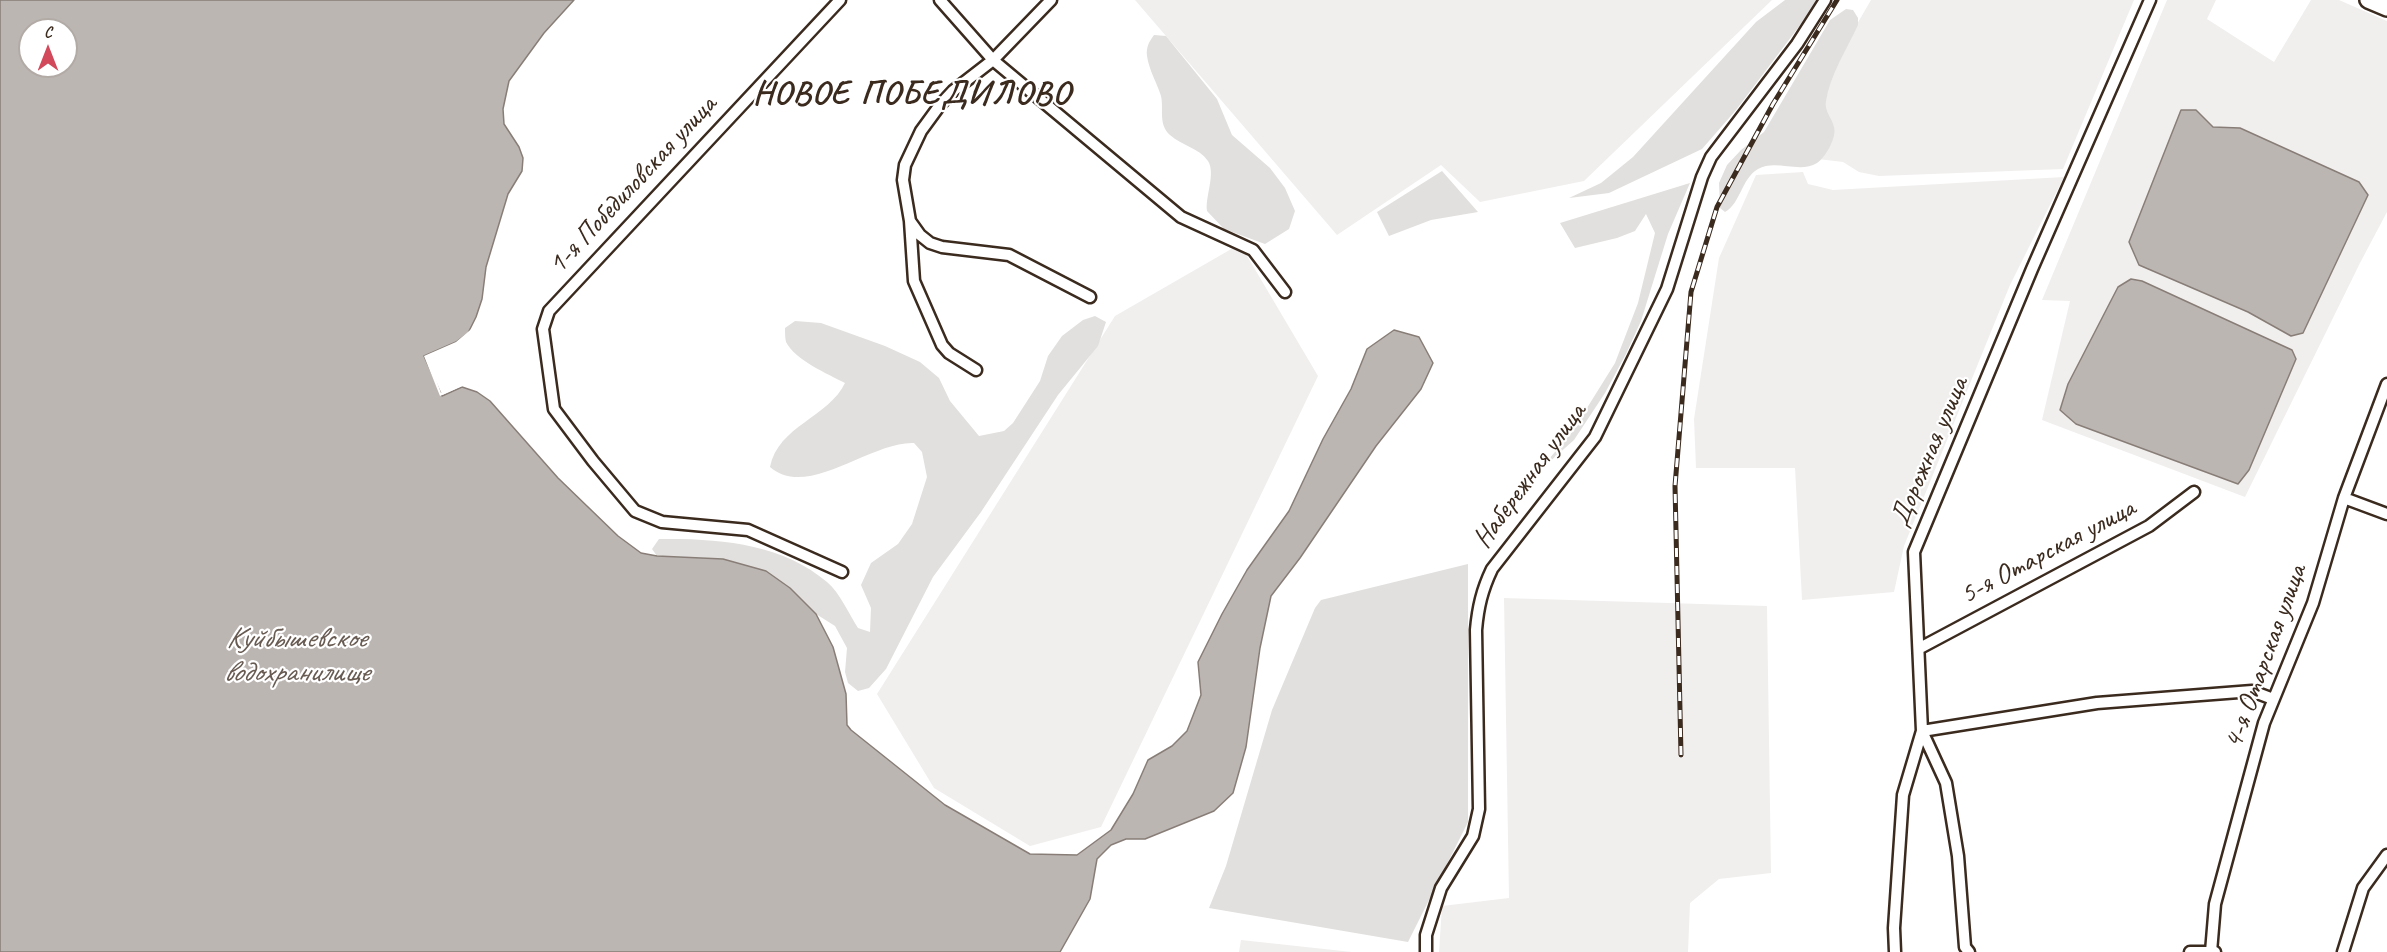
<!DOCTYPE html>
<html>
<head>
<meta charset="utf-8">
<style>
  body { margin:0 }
  #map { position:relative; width:2387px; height:952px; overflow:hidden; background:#fff; font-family:Caveat,sans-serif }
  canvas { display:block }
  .north { position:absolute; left:18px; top:18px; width:60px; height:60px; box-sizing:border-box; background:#fff; border:2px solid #b1aaa5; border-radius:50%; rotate:0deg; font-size:16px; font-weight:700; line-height:24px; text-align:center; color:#3b2a1e }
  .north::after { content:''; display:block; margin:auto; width:21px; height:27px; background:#d1495b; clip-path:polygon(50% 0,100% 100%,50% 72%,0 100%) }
</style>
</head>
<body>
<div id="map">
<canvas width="2387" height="952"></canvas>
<div class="north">С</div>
</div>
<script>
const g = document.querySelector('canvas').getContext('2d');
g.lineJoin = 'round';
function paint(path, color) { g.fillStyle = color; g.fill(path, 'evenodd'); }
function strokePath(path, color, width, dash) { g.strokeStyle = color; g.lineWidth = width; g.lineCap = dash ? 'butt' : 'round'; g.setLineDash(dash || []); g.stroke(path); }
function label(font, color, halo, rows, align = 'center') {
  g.font = font + ' Caveat,sans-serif'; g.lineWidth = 4.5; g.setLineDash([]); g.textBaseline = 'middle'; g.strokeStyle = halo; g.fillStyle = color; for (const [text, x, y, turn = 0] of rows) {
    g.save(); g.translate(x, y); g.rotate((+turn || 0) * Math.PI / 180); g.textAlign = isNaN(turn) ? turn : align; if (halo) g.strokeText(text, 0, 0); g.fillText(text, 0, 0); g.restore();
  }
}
paint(new Path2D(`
  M1135,0H1772L1584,181L1480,202L1441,165L1337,235Z
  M1871,0H2134L2063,169L1879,176L1859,172L1843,162L1801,157L1814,98Z
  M2167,0H2216L2207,19L2274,62L2311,0H2339L2387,21V212L2360,263L2245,497L2042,420L2070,301L2042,300Z
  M1803,172L1808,184L1833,190L2064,177L2010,285L1904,546L1894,592L1802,600L1795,468H1696L1694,419L1719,258L1756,175Z
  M1240,244L1318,376L1101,827L1030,846L934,788L877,694L1115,316Z
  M1504,598L1767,606L1771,873L1719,879L1690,903L1688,952H1439L1442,906L1509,898Z
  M1241,940L1352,952H1239Z`), '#f1efee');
paint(new Path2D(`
  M1785,0H1816V4L1736,110L1702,149L1609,193L1569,198L1601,183L1633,157L1756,22Z
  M1846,9L1853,10L1858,18V25C1847,49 1830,75 1826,101C1824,111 1832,118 1834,127C1837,137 1826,157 1817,163C1800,174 1776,159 1758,169C1741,179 1741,203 1725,212L1720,208L1719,183L1727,165L1741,150L1764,132L1830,20Z
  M1154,35L1166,36L1217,99L1232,135L1270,168L1285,188L1295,211L1289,229L1265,244L1224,229L1207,211C1205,196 1216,174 1208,161C1199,148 1181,145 1170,135C1158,124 1164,110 1161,96C1157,83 1149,70 1147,56C1146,47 1149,42 1154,35Z
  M1442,171L1478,212L1431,220L1389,236L1377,212Z
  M1690,183L1668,234L1641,321L1626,354L1605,393L1574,440L1537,473L1572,432L1615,363L1638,303L1655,233L1646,214L1635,231L1617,238L1575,248L1560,223Z
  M1095,316L1106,322L1098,346L1058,395L981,512L933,577L886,669L869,688L858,691L848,683L845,672L847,648L835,626L816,614L790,588L723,559L657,556L652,549L659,539C716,538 782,543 827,582C840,593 849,614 858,628L870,632L871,608L861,585L871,563L898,544L912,524L927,477L922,452L914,443C871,441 807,500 770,467C778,426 829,417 845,383C828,374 795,360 786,342C785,338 785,333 785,328L795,321L821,323L885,346L920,362L939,378L950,401L979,436L1004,431L1013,423L1040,381L1048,356L1062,336L1083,320Z
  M1468,564V822L1408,942L1209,908L1226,866L1272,710L1315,608L1321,600Z`), '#e2e0de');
const water = new Path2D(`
  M0,0H574L544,33L509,81L503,109L504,124L519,147L523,158L522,171L508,194L486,267L482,299L476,317L468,333L456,342L424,356L442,396L462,387L477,392L490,401L558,478L618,536L641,553L657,556L723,559L766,571L790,588L816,614L833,647L846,694L847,725L851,730L945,805L1030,854L1077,855L1111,830L1133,794L1148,760L1172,746L1187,731L1201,695L1198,662L1222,614L1247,570L1289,511L1323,439L1351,389L1367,349L1394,330L1419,337L1433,363L1421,389L1376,446L1300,558L1271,596L1260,648L1246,747L1233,793L1214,811L1145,839H1126L1111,845L1097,859L1090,899L1060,952H0ZM30,30H66V66H30Z
  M2181,110H2196L2213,127L2240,128L2359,182L2368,195L2303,333L2291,336L2248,312L2139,265L2129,242Z
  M2131,279L2142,281L2292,350L2296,359L2249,470L2238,484L2076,424L2060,410L2068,384L2118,287Z`);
paint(water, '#bcb6b3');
strokePath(water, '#887e77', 1.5);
paint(new Path2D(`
  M475,326L470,336L458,344L428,357L441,393L461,384H467L440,396L424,356L456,342Z`), '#fff');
const street = new Path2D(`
  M840,0L549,311L543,329L554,409L593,461L635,511L662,522L748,530L842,572
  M940,0L993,60L1181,217L1253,250L1285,292
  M910,221L920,235L930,243L942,247L1009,255L1090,297
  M976,370L949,353L942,345L914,281L910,221L903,180L905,165L921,131L940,105L953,91L993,60L1051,0
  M2344,498L2387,514
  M1920,648L2149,526L2194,492
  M1426,952V935L1441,888L1473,836L1479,809L1476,630C1478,607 1482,590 1492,569L1595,437L1667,289L1702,177L1711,157L1797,44L1825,0
  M1895,952L1894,928L1903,795L1922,731L1914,552L2032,269L2150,0
  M1969,952L1965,947L1958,856L1946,783L1922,731L2097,703L2252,691L2273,699
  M2190,952H2215
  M2211,952L2215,904L2264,723L2313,603L2344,498L2387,384
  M2343,952L2363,888L2387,855`);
const secondary = new Path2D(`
  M2368,0L2387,8`);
strokePath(street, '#3b2a1e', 15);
strokePath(secondary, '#3b2a1e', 20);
strokePath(street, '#fff', 10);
strokePath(secondary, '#fff', 15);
const rail = new Path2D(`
  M1681,755L1675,486L1691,292L1717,207L1773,104L1837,0`);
strokePath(rail, '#3b2a1e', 5);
strokePath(rail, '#fff', 3, [9]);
label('28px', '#3b2a1e', '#fff', [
  ["1-я Победиловская улица",633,185,-47],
  ["Дорожная улица",1930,452,-67],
  ["Набережная улица",1530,476,-54],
  ["5-я Отарская улица",2048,552,-28],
  ["4-я Отарская улица",2266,657,-70]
]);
label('italic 30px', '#685b52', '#fff', [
  ["Куйбышевское",296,639],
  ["водохранилище",296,673]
]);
g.letterSpacing = '1.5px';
label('bold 34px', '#3b2a1e', '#fff', [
  ["НОВОЕ ПОБЕДИЛОВО",912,94]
]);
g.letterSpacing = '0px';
</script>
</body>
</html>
